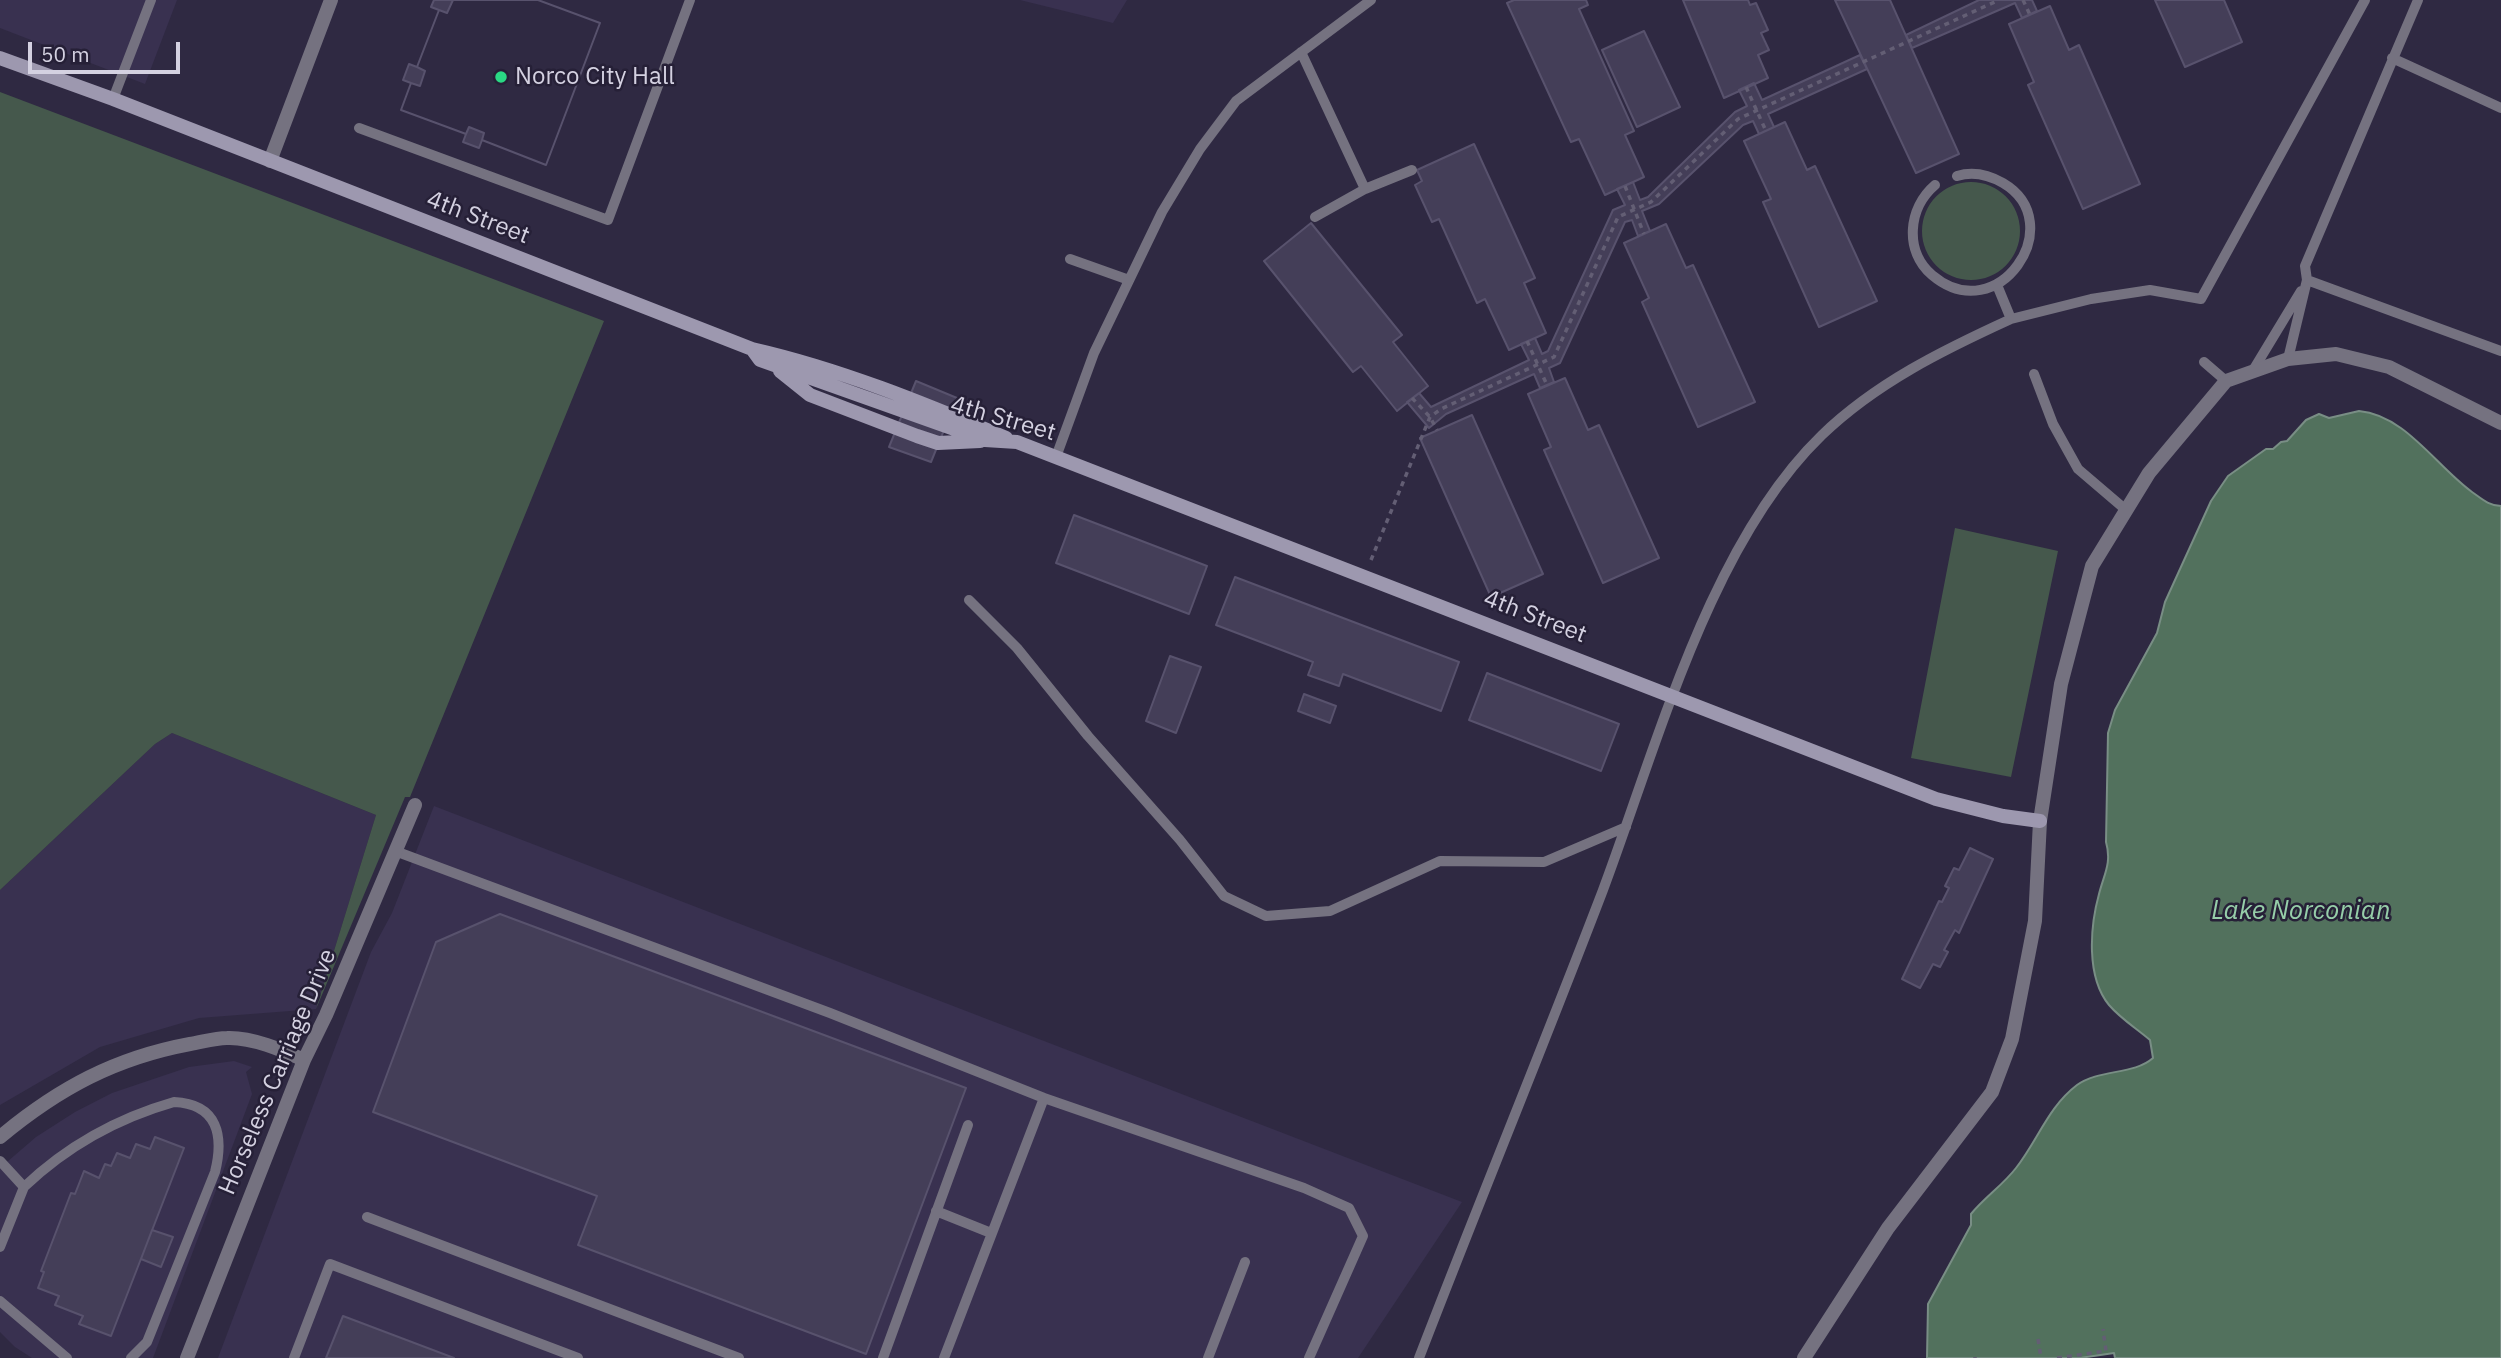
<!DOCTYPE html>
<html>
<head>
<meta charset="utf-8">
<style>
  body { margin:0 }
  #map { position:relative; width:2501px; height:1358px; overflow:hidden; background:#2f2942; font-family:"IBM Plex Sans",sans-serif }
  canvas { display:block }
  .scale { position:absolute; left:28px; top:42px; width:152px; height:32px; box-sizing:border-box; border:4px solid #d4d1e1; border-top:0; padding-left:9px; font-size:21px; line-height:24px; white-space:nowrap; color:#d4d1e1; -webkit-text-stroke:5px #262037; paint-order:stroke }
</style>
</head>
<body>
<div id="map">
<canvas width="2501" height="1358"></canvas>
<div class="scale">50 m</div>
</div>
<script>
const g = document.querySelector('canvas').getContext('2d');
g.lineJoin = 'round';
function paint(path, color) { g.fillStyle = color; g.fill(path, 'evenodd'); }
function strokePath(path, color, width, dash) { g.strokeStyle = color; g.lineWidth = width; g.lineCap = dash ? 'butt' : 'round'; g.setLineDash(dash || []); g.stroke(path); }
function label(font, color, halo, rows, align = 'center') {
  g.font = font + ' "IBM Plex Sans",sans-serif'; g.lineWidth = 5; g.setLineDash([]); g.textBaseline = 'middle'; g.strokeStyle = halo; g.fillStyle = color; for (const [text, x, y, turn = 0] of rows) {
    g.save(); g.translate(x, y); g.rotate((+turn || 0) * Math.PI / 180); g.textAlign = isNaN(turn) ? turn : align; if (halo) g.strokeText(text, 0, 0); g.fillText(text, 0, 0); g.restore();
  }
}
paint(new Path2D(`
  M0,0H177L145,84L0,28Z
  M1020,0H1127L1113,23Z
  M172,733L376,815L316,1009L199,1018L100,1047L0,1105V890L155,744Z
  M434,806L1462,1202L1358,1358H218L371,952L392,913Z
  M234,1061L252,1067L246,1072L252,1094L153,1358H32L15,1347L0,1332V1168L36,1137L75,1112L112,1093L189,1067Z`), '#393150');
paint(new Path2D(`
  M0,92L604,321L410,797H405L316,1009L376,815L172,733L155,744L0,890Z
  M1922 231a49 49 0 1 1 98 0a49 49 0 1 1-98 0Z
  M1955,528L2058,551L2011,777L1911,758Z`), '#45584c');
const water = new Path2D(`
  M2359,411C2405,415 2436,466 2472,492C2482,499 2489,506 2501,506V1358H2115L2114,1353L2080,1358H1927L1928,1304L1971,1225V1214C1985,1197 2003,1185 2016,1168C2038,1140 2048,1107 2077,1085C2099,1069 2134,1075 2153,1058L2150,1040C2136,1028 2121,1019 2109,1005C2086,977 2090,927 2099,894C2104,874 2112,863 2106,842L2108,733L2115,710L2157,633L2165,602L2211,501L2228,476L2266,449H2273L2281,442L2287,441L2306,420L2319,414L2329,418Z`);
paint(water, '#52715d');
strokePath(water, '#798e85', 2);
const building = new Path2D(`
  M434,0H538L600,23L546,165L482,140L479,148L463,142L466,134L401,110L411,83L403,80L409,64L417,67L439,10L431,7Z
  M453,0H538L600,23L546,165L482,140L484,133L469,127L466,134L401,110L411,83L420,86L425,71L417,67L439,10L447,13Z
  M1514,0H1586L1588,5L1579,9L1634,131L1625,135L1644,177L1605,195L1579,139L1571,142L1507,3Z
  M1683,0H1748L1750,5L1756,3L1768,30L1761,33L1769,50L1758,55L1768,78L1724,98Z
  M1835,0H1890L1959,154L1916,173Z
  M2032,0L2037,11L2022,18L2015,3L1912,48L1906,35L1979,0Z
  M2155,0H2224L2242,42L2185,67Z
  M2050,6L2069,50L2079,45L2140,184L2083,209L2028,85L2034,82L2009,24Z
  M1644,31L1680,107L1637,127L1602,50Z
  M1860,55L1867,69L1768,114L1774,127L1759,134L1753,121L1743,125L1659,204L1642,211L1650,231L1638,236L1632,220L1625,222L1560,363L1549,368L1554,382L1540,388L1534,374L1446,414L1429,428L1407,402L1419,393L1431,407L1529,360L1521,344L1535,338L1542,354L1548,351L1613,210L1625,205L1617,189L1633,182L1640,200L1648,197L1735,112L1747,106L1739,90L1754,83L1762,100Z
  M1785,122L1807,170L1815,166L1877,301L1819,327L1763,202L1771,199L1744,141Z
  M1474,144L1535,278L1524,283L1546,333L1509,350L1485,299L1477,303L1439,219L1432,222L1415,185L1422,181L1417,170Z
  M1311,223L1402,335L1393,342L1428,386L1397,411L1361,366L1353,372L1264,261Z
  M1666,224L1686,268L1693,265L1755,402L1698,427L1642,302L1649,298L1624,243Z
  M1565,378L1588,430L1599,425L1659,558L1603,583L1544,450L1551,447L1528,394Z
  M916,381L957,398L931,462L889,447Z
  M1472,415L1543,574L1491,597L1420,438Z
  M1074,515L1207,566L1189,614L1056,563Z
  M1235,577L1459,662L1441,711L1343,674L1339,686L1308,675L1313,662L1216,625Z
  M1170,656L1201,667L1176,733L1146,721Z
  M1487,673L1619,724L1601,771L1469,720Z
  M1304,694L1336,706L1330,723L1298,711Z
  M1970,848L1993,859L1959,933L1955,930L1944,950L1948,952L1940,967L1933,964L1920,988L1902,979L1939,901L1942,902L1949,888L1945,886L1954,868L1959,870Z
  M500,914L966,1088L866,1354L578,1245L597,1196L373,1112L436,942Z
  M155,1137L184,1148L111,1336L79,1324L83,1316L55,1305L59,1296L38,1288L44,1272L41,1271L71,1193L75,1194L84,1171L99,1178L105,1164L111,1166L117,1153L130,1158L136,1144L150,1149Z
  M152,1230L173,1237L161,1267L141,1259Z
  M343,1316L454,1358H326Z`);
paint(building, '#443e58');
strokePath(building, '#58526d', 2);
strokePath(new Path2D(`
  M2023,0L2030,15
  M1746,87L1766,131
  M1625,186L1644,234
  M1527,341L1547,385
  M1412,398L1430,417L1437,430
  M1371,560L1430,417L1441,409L1554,357L1618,217L1651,202L1738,119L1999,0
  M2038,1339L2041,1358
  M1975,1357V1358
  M2057,1358L2106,1351L2103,1329`), '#635e74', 3.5, [5, 5]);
strokePath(new Path2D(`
  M1301,52L1365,189L1412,170
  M2392,58L2501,108
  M113,99L151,0
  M359,128L608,220L690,0
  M1935,185C1908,208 1904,251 1932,275C1998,331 2071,223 2003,183C1989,175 1973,171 1957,176
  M1315,217L1365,189
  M1070,259L1129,280
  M2307,280L2501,351
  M2011,319L2091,299L2150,290L2201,299L2365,0
  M2288,359L2307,280L2305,266L2418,0
  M2204,362L2226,381
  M2252,372L2301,291
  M2034,374L2053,424L2078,469L2126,510
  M1056,457L1094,353L1162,212L1200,149L1236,101L1371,0
  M969,600L1017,648L1088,736L1180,840L1224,896L1266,916L1330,911L1440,861L1544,862L1626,827
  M395,851L830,1013L1044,1098L1304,1188L1349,1208L1363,1236L1309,1358
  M0,1161L24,1187C66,1147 118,1118 174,1102C218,1104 224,1136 215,1172L147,1342L131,1358
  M936,1211L991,1233
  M367,1217L739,1358
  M0,1247L24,1187
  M0,1301L67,1358
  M294,1358L330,1264L578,1358
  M883,1358L968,1125
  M944,1358L1044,1098
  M1208,1358L1245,1262
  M1419,1358C1479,1202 1543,1047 1603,890C1657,746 1710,543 1822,435C1876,383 1943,350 2011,319L1997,285`), '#757280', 10);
strokePath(new Path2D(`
  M270,161L331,0
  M0,1137C59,1088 115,1058 190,1044C202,1042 215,1038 227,1038C252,1037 282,1050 304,1060
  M187,1358L304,1060L326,1015L415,805
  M1804,1358L1888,1228L1992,1092L2012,1039L2035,921L2040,821L2061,684L2092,566L2149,473L2226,381L2288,359L2336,354L2389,367L2501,423`), '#757280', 14);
strokePath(new Path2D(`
  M0,58L113,99L752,349C840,369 923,403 1006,438
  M752,349L760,360L985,440L1017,442L1936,799L2003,816L2040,821
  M780,371L810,395L917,436L938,443L980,441`), '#9d98af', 14);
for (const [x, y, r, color] of [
  [501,77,7,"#2ad884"]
]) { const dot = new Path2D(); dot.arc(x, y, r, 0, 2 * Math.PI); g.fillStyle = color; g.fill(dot); strokePath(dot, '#262037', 2.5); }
label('24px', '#d4d1e1', '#262037', [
  ["Norco City Hall",515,77]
], 'left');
label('24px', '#d4d1e1', '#262037', [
  ["4th Street",478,218,21],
  ["4th Street",1003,419,16],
  ["4th Street",1535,617,21],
  ["Horseless Carriage Drive",278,1072,-67]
]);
label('italic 26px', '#96cea9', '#262037', [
  ["Lake Norconian",2301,911]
]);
</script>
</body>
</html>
